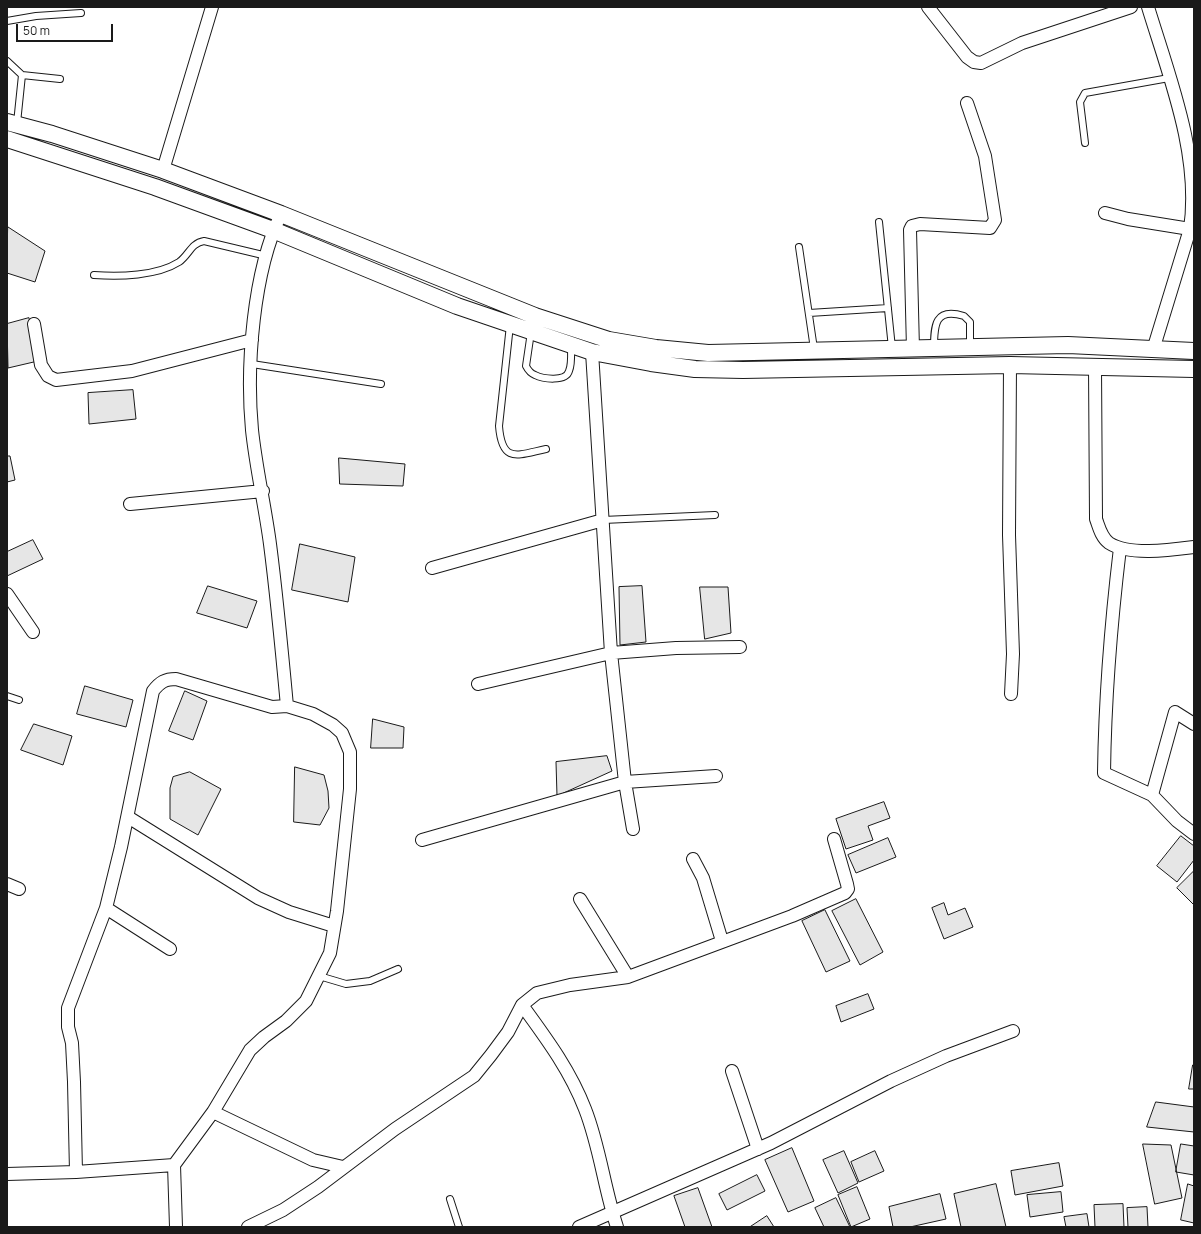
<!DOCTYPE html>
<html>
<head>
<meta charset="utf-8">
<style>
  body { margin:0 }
  #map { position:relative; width:1201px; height:1234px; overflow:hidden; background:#fff; font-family:Manrope,sans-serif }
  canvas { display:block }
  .frame { position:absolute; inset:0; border:8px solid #1a1a1a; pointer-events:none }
  .scale { position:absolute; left:16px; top:24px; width:97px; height:18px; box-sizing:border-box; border:2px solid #1a1a1a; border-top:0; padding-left:5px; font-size:12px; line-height:14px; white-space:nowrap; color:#1a1a1a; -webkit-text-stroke:3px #fff; paint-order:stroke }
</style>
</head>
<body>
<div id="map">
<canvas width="1201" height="1234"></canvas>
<div class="frame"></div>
<div class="scale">50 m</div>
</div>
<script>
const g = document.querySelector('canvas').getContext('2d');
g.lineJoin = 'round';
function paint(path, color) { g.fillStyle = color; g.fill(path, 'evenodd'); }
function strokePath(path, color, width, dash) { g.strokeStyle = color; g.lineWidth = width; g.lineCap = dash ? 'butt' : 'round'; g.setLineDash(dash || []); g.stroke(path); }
const building = new Path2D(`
  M8,227L45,251L35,282L7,273Z
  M29,318L38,361L8,368L7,324Z
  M133,390L136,419L89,424L88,393Z
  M7,456H10L15,480L7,482Z
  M339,458L405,464L403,486L340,484Z
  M33,540L43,559L7,576V552Z
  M300,544L355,557L348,602L292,590Z
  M208,586L257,601L247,628L197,613Z
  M642,586L646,642L620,645L619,587Z
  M700,587H728L731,633L705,639Z
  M85,686L133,700L126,727L77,714Z
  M185,691L207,701L193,740L169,731Z
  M373,719L404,727L403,748H371Z
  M34,724L72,736L63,765L21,750Z
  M607,756L612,771L557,796L556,762Z
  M295,767L324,775L328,791L329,808L320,825L294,822Z
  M190,772L221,789L198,835L170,819V788L173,777Z
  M884,802L890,818L868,826L873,840L846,849L836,819Z
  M1181,836L1194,846V860L1177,882L1157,866Z
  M888,838L896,857L856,873L848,855Z
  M1194,871V905L1177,888Z
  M856,899L883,952L860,965L832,911Z
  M944,903L948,915L965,908L973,927L944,939L932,908Z
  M825,910L850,961L826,972L802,921Z
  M868,994L874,1009L841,1022L836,1006Z
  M1193,1065H1194V1089H1189Z
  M1156,1102L1194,1107V1132L1147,1127Z
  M1143,1144L1171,1145L1182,1198L1155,1204Z
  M1181,1144L1194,1146V1175L1176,1172Z
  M792,1148L814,1201L788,1212L765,1160Z
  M844,1151L858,1183L838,1193L823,1160Z
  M875,1151L884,1171L859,1182L851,1162Z
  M1059,1163L1063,1186L1015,1195L1011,1171Z
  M757,1175L765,1191L727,1210L719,1194Z
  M996,1184L1006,1227H961L954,1194Z
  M1188,1184L1194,1186V1223L1181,1220Z
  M857,1187L870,1219L851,1227L838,1195Z
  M698,1188L712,1227H685L674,1196Z
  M1061,1192L1063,1212L1030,1217L1027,1195Z
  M940,1194L946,1219L910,1227H893L889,1207Z
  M836,1198L850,1227H824L815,1208Z
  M1123,1204L1124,1227H1095L1094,1205Z
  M1147,1207L1148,1227H1128L1127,1208Z
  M1087,1214L1089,1227H1066L1064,1217Z
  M767,1216L774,1227H750Z`);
paint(building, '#e6e6e6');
strokePath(building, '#1a1a1a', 1);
const lane = new Path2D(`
  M7,21L36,16L81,13
  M7,61L22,75L60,79
  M17,123L22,75
  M1085,143L1080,102L1085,93L1169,78
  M879,222L892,348
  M799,247L814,349
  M94,275C119,277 157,276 179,262C189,255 191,243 204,241L267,256
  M809,313L888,308
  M510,325L499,426C502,464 517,455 546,449
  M531,332L526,366C528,370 530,373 535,375C543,379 566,382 569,371C572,364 571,353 571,346
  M934,348C934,325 935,307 964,316L970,322V346
  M252,364L381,384
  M603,520L715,515
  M7,696L19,700
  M319,976L346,984L370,981L398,969
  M450,1199L459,1227`);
const street = new Path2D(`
  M928,7L967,57L974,62L981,63L1022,43L1131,7
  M1148,7C1169,76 1201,156 1190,229L1153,350
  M163,170L212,7
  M1105,213L1128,219L1190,229
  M34,324L41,365L48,376L56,380L132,371L252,340
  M913,349L910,230L912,226L920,224L990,228L995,220L985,156L967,103
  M592,352L611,653L625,782L633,829
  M1010,365L1009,535L1013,654L1011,694
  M1095,367L1096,519C1099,527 1101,537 1109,543C1129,556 1171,550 1194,547
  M130,504L263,491
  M1120,548C1111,623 1105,697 1104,773L1152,795L1177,821L1194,834
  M432,568L603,520
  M7,594L33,632
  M478,684L611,653L676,648L740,647
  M1152,795L1175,712L1194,724
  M128,817L258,898L289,912L334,926
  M422,840L625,782L716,776
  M693,859L703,878L722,941
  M7,884L19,889
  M580,899L628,977
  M106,908L170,949
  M522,1005C546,1038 570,1070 585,1109C600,1147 604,1188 617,1227
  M732,1071L758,1149
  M213,1112L313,1160L343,1167
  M174,1165L176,1227
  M76,1172L74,1082L72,1043L68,1027V1008L106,908L121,847L153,691C160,682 165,679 176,679L272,707L287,706
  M7,1174L76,1172L174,1165L213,1112L250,1050L264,1037L286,1021L306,1001L330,953L337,911L350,789V752L342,733L333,725L313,714L287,706C282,652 277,598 270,544C265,506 256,468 252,430C246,366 253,272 281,214
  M248,1227L283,1210L318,1187L395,1129L474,1076L491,1055L508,1032L522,1005L537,993L570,985L628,977L792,916L845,893L848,889L847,884L834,839
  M579,1227L771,1143L891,1081L946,1056L1013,1031`);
const secondary = new Path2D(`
  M7,122L52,134L163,170L281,214L535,316L609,340L656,348L708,353L1068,345L1194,351
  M7,139L155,187L273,230L457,306L592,352L651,363L695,369L743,370L1010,365L1194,369`);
strokePath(lane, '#1a1a1a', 8);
strokePath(street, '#1a1a1a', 14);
strokePath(secondary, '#1a1a1a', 18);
strokePath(lane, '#fff', 6);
strokePath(street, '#fff', 12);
strokePath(secondary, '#fff', 16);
</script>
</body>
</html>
